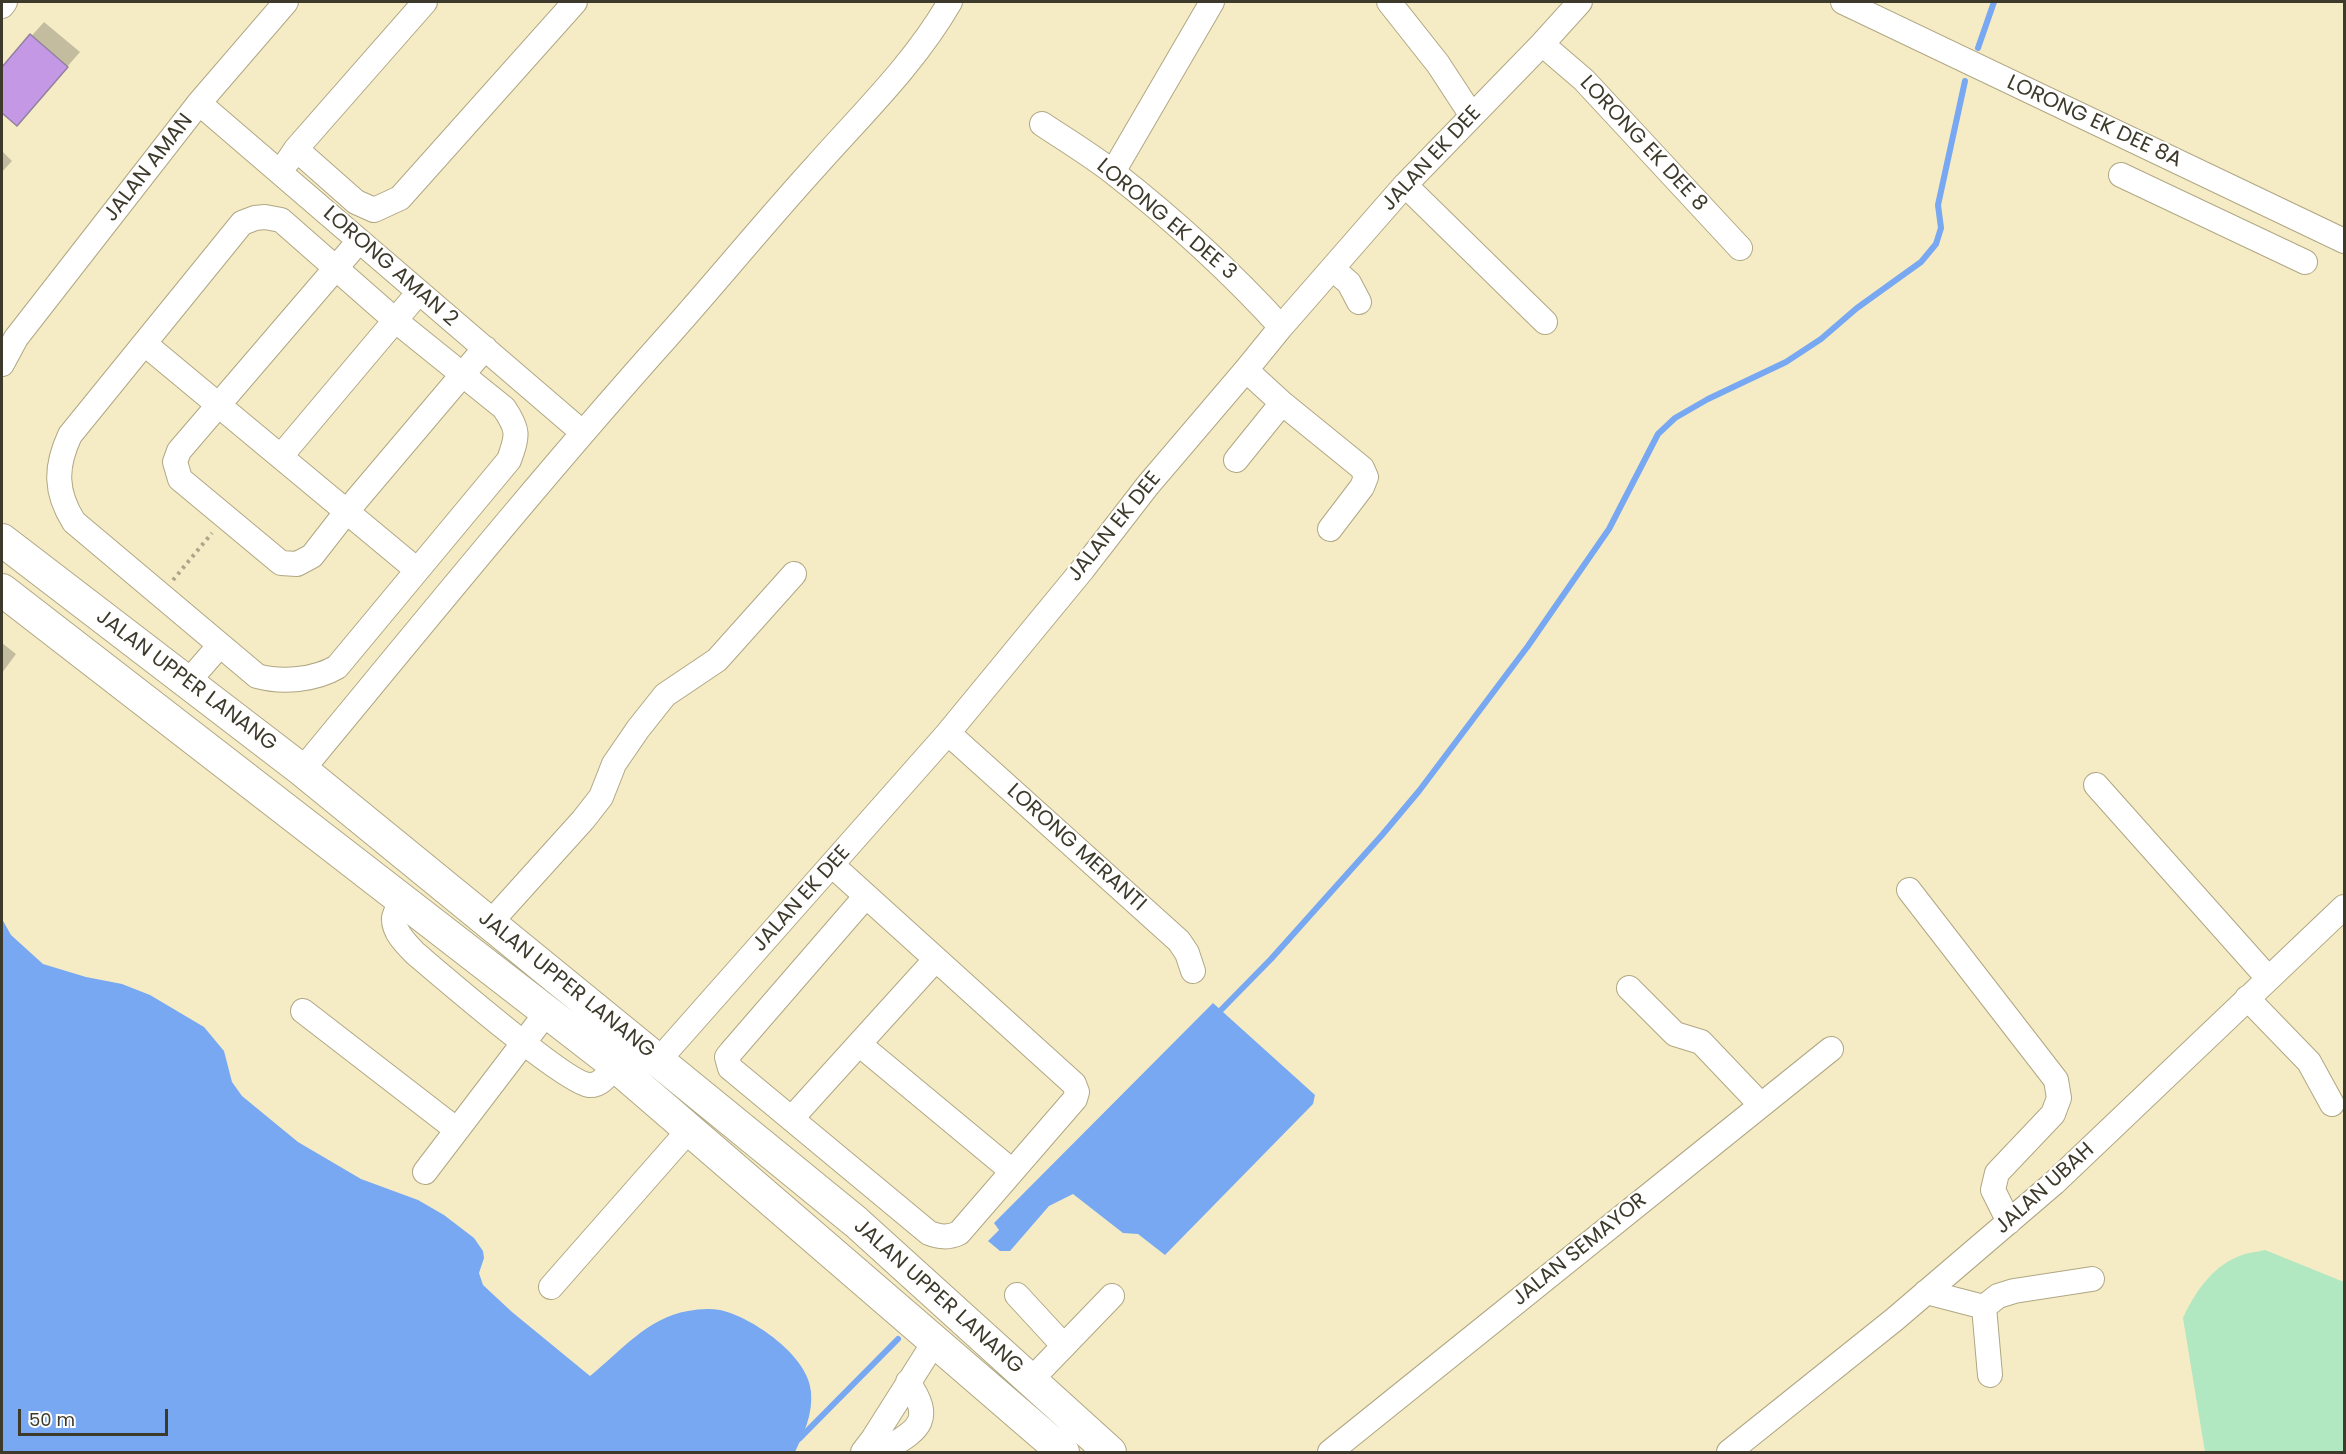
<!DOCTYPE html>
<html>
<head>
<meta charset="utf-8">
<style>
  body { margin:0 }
  #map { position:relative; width:2346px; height:1454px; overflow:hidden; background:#f5ecc6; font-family:Poppins,sans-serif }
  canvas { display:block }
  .frame { position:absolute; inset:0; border:3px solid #3d3a2b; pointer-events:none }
  .scale { position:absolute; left:18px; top:1409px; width:150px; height:27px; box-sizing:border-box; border:3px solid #3d3a2b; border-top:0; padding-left:8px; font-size:18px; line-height:21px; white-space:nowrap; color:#3d3a2b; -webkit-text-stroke:4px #fff; paint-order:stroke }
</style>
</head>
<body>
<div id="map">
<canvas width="2346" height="1454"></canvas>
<div class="frame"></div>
<div class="scale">50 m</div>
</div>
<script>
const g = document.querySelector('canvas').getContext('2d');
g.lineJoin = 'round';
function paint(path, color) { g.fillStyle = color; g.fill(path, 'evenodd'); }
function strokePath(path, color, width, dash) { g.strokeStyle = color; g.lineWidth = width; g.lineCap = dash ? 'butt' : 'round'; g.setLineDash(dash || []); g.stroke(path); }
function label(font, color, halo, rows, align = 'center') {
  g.font = font + ' Poppins,sans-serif'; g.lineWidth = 4.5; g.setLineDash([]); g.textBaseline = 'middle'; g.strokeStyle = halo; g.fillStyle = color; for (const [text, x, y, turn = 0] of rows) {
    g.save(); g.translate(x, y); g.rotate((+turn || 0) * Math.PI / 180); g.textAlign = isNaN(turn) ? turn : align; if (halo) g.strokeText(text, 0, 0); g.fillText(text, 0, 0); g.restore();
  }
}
paint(new Path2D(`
  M2265,1250L2344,1282V1452H2205L2183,1318C2194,1294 2211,1268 2237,1257C2245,1253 2256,1252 2265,1250Z`), '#b1e7c1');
paint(new Path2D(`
  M2,919L11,935L43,964L86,977L122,984L150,995L204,1027L224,1051L232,1082L242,1096L298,1142L361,1179L418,1200L444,1215L474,1238L483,1251L484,1258L479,1273L483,1285L512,1312L590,1376C620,1352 647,1318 688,1311C698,1309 710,1308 720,1310C752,1317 809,1356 811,1392C813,1414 804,1433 795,1452H2Z
  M1213,1003L1315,1095L1313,1104L1165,1255L1138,1234L1123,1233L1073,1194L1049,1206L1010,1251H1000L988,1241L999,1230L994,1223Z`), '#77a8f1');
paint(new Path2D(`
  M44,22L80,52L17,124L2,111V69Z
  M2,151L12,161L2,172Z
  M2,643L16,654L2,673Z`), '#0003');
strokePath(new Path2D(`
  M1978,48L1994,2
  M1221,1010L1271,959L1382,835L1419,791L1528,646L1609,529L1658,434L1675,418L1708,399L1786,362L1821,339L1857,308L1921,262L1936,244L1941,228L1938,205L1965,81
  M799,1439L898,1339`), '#77a8f1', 6);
const building = new Path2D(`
  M30,34L68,67L17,126L2,113V67Z`);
paint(building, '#c598e6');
strokePath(building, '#91809f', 1.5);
const minor = new Path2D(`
  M1389,2L1438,64L1472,116
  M1843,2L2344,241
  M2,6L5,2
  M1542,44L1584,80L1740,248
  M199,103L582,432
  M1042,124C1066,140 1091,155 1114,173C1174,220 1230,271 1281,327
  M296,149L356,202L374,210L400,198L575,2
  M288,161L296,149L425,2
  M1113,172L1212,2
  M2121,175L2305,262
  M1405,185L1545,322
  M265,217L281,220L396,321L504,408C519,430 518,435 509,460L337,667C315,680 282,683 257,676L74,522C55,492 55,467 70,435L242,223L255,218Z
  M359,241L179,451L175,462L180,479L281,563L297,564L312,556L347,511L485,348
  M1333,269L1349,283L1359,302
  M145,344L417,570
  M2,364L16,338L199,103L286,2
  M1246,370L1282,403L1362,468L1366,477L1362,487L1330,529
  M281,456L419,292
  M1236,460L1282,403
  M187,683L220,645
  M948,733L1179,941L1187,953L1193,971
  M302,770C422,625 541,478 667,337C717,281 765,222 816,166C864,112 914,64 950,2
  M2096,785L2268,978
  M832,865L1074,1084L1077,1092L1075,1099L959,1233C948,1238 940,1237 929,1233L735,1072L730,1068L727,1057L731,1052L866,896
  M1909,890L2056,1080L2059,1098L2053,1114L1997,1173L1993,1190L2009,1222
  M402,900C400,905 395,912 394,918C393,932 407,945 416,954C442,976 566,1083 589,1085C601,1086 608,1074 614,1067
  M490,923L583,820L601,797L614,764L638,729L665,695L717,660L794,574
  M1629,988L1675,1034L1701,1042L1761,1105
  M2247,998L2309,1062L2332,1104
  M303,1011L457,1130
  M859,1044L1012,1171
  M658,1061L948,733L1083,569L1148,485L1246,370L1281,327L1405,185L1542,44L1580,2
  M792,1118L936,959
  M425,1172L547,1012
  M551,1287L689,1130
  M1926,1292L1984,1307
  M1017,1295L1064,1346
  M1990,1375L1984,1307L1998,1296L2014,1291L2092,1279
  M1030,1381L1112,1296
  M863,1452L873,1439L935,1341
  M882,1452C916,1430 936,1423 908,1382
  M1330,1452L1831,1049
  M1729,1452L1895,1319L2054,1183L2344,907`);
const major = new Path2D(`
  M2,540L302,770L856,1222L1110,1452
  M2,590L605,1057L1063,1452`);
strokePath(minor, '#b0a783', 26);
strokePath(major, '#b0a783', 34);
strokePath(new Path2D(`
  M173,580L212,533`), '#aca588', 4, [3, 4.5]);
strokePath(minor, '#fff', 24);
strokePath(major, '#fff', 32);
label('21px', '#3d3a2b', '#fff', [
  ["LORONG EK DEE 8A",2094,122,25],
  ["LORONG EK DEE 8",1643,144,47],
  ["JALAN EK DEE",1432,159,-47],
  ["JALAN AMAN",149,168,-52],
  ["LORONG EK DEE 3",1166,220,40],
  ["LORONG AMAN 2",390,267,41],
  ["JALAN EK DEE",1115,527,-51],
  ["JALAN UPPER LANANG",186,681,37],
  ["LORONG MERANTI",1076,848,42],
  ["JALAN EK DEE",802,899,-48],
  ["JALAN UPPER LANANG",566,985,39],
  ["JALAN UBAH",2045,1189,-42],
  ["JALAN SEMAYOR",1580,1250,-39],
  ["JALAN UPPER LANANG",938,1297,42]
]);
</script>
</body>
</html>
